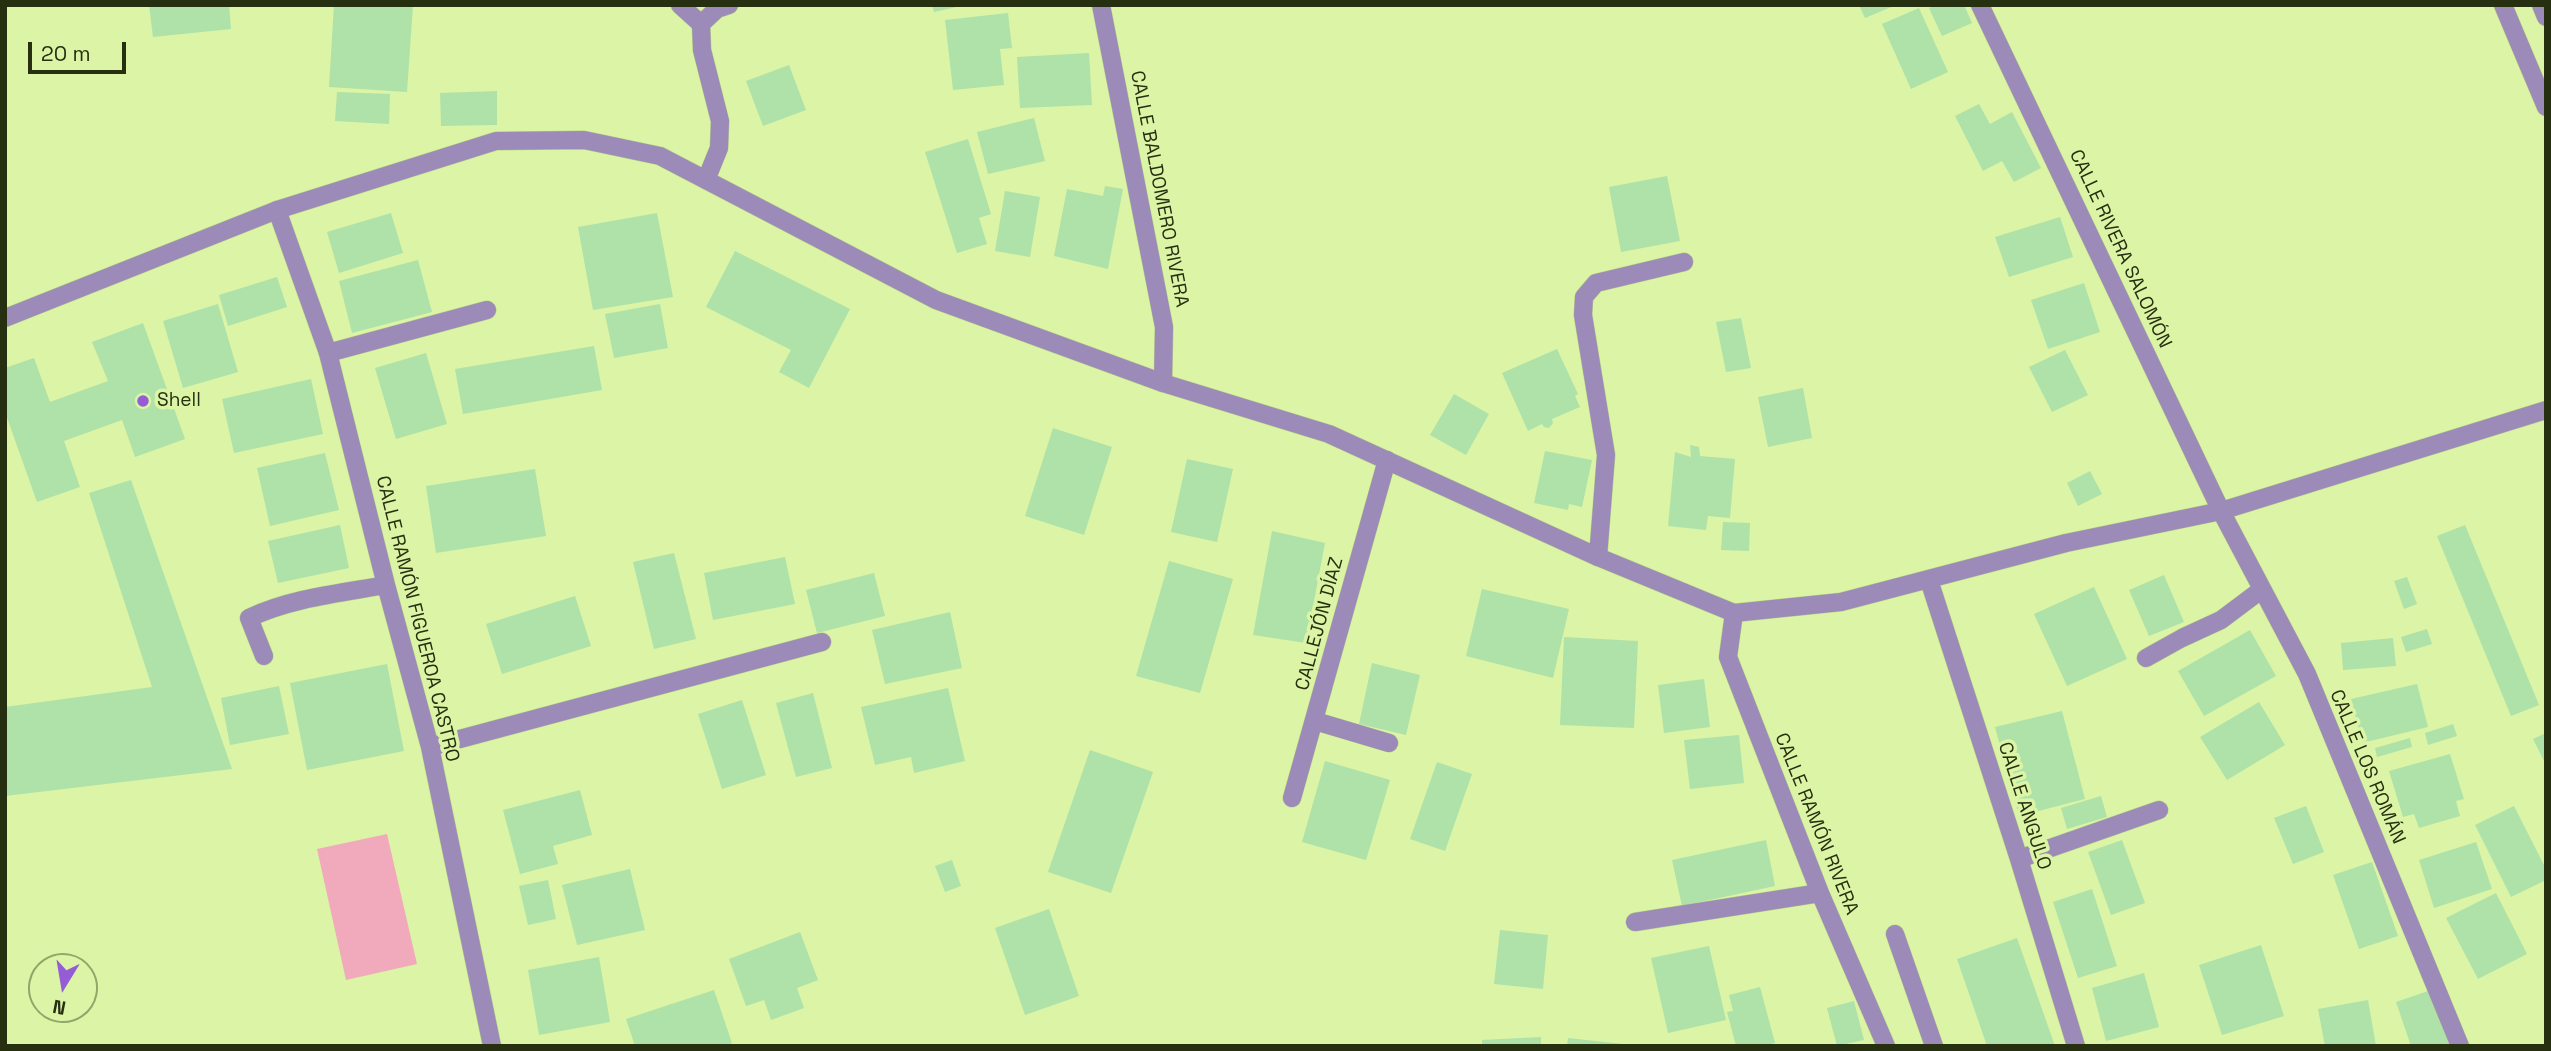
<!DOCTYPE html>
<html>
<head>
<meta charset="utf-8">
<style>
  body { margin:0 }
  #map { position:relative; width:2551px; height:1051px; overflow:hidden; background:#dbf4a5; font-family:"Space Grotesk",sans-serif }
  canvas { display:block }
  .frame { position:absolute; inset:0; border:7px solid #262f0f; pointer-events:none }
  .north { position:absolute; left:28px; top:953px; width:70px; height:70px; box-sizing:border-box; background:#dbf4a5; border:2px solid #93a569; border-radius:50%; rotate:191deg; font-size:19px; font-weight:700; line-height:28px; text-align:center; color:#262f0f }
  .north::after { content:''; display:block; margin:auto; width:24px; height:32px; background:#945dd5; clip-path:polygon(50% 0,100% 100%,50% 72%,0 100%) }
  .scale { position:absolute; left:28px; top:42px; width:98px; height:32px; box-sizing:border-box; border:4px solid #262f0f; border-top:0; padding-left:9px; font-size:21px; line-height:24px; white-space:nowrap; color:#262f0f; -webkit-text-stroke:5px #dbf4a5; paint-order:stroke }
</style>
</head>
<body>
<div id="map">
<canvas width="2551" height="1051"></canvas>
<div class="frame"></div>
<div class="north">N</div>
<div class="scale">20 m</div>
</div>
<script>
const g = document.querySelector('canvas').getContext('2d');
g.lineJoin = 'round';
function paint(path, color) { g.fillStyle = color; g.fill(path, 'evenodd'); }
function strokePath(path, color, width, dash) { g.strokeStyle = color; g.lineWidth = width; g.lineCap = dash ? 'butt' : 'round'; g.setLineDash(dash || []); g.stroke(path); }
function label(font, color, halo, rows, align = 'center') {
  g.font = font + ' "Space Grotesk",sans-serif'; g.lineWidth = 7; g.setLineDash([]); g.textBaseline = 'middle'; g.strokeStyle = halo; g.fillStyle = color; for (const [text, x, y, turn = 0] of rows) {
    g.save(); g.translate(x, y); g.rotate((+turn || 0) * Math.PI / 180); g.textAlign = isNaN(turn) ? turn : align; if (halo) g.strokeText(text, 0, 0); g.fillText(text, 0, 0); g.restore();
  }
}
paint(new Path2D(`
  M387,834L417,964L346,980L317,849Z`), '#f1aabc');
paint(new Path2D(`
  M149,5H229L231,29L153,37Z
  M334,5H413L407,92L329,87Z
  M932,5H961V6L934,12Z
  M1859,5H1896L1865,18Z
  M1935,5H1964L1972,23L1942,36L1929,8Z
  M1919,8L1948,72L1911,89L1882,24Z
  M1008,13L1012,48L1000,49L1004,85L953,90L945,20Z
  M1089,53L1092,105L1020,108L1017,57Z
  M789,65L806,110L763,126L746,81Z
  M497,91V125L441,126L440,93Z
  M337,92L390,94L389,124L335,121Z
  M1979,104L1990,124L2012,112L2041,168L2014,182L2002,161L1983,171L1955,116Z
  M1034,118L1045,161L988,174L977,132Z
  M968,139L991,214L979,218L987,244L957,253L925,152Z
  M1667,176L1680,241L1621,252L1609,187Z
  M1105,186L1123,189L1108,269L1054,256L1067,189L1103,196Z
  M1005,191L1040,197L1030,257L995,251Z
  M391,213L403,253L339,273L327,232Z
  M657,213L673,297L593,310L578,227Z
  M2060,217L2073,257L2009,277L1995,237Z
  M735,251L850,309L809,388L779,372L791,350L706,307Z
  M418,260L432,312L352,333L339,281Z
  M277,277L287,307L228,326L219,295Z
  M2084,283L2100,332L2048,349L2031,300Z
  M218,304L238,372L183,388L163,321Z
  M660,304L668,348L614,358L605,314Z
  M1741,318L1751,368L1726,372L1716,322Z
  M143,323L185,439L135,457L122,420L64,441L80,487L37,502L5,412V368L34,358L50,402L108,381L92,342Z
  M594,346L602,390L463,414L455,369Z
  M1557,349L1578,394L1575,396L1580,407L1552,419L1553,423L1549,428L1544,427L1542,424L1528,431L1502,373Z
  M2065,350L2088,395L2052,412L2029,367Z
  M426,353L447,424L396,439L375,368Z
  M311,379L323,434L234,453L222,399Z
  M1803,388L1812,438L1768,447L1758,397Z
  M1454,394L1489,414L1466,455L1430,435Z
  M1053,428L1112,447L1084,535L1025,516Z
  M1690,445L1699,447L1700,456L1735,459L1730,518L1708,516L1706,530L1668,526L1675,452L1691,457Z
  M1545,451L1592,460L1582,507L1569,504L1568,510L1534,503Z
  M325,453L339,510L270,526L257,468Z
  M1187,459L1233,469L1217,542L1171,532Z
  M535,469L546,536L436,553L426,486Z
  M2090,471L2102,494L2078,506L2067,483Z
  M131,480L232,769L5,796V707L152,687L89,493Z
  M1723,522L1750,523L1749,551L1721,550Z
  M340,525L349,568L278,583L268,541Z
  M2465,525L2539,705L2511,716L2437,536Z
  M1272,531L1325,543L1306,643L1253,635Z
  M674,553L696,639L654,649L633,562Z
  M785,557L795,604L713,620L704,573Z
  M1169,561L1233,579L1200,693L1136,676Z
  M874,573L885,616L817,633L806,590Z
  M2164,575L2184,622L2149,636L2129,590Z
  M2407,577L2417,604L2404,609L2394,581Z
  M2094,587L2127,659L2067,686L2034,614Z
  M1482,589L1569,609L1553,678L1466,656Z
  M575,596L591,646L502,674L486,624Z
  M950,612L962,668L885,684L872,630Z
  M2427,629L2432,644L2406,652L2401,637Z
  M2250,630L2276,676L2204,716L2178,671Z
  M1564,637L1638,641L1634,728L1560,725Z
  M2393,638L2396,666L2343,670L2341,643Z
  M1372,663L1420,675L1406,735L1359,724Z
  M387,664L404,751L307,770L290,683Z
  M1704,679L1710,727L1664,733L1658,685Z
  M2417,684L2428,727L2362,743L2351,699Z
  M279,686L289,734L230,745L221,698Z
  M948,688L965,761L914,773L911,757L875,765L861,707Z
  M813,693L832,768L796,777L776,703Z
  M742,700L766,775L722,789L698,714Z
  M2259,702L2285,745L2227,780L2200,737Z
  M2062,711L2085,799L2019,816L1995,727Z
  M2453,724L2457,736L2428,745L2425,733Z
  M2546,733V765L2533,739Z
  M1739,735L1744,783L1690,789L1684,740Z
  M2410,738L2412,747L2377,757L2375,748Z
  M1090,750L1153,772L1111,893L1048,872Z
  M2450,754L2464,799L2456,801L2460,816L2419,828L2414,814L2403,817L2389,771Z
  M1325,761L1390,780L1366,860L1302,842Z
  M1437,762L1472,774L1445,851L1410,839Z
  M580,790L592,835L553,846L558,864L520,874L503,810Z
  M2101,796L2107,817L2067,829L2061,808Z
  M2306,806L2324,852L2293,864L2274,818Z
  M2514,806L2546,869V880L2511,897L2475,825Z
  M1766,840L1775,886L1682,906L1672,860Z
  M2122,840L2145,903L2111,915L2088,852Z
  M2476,842L2492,889L2434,908L2419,860Z
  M952,860L961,886L945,892L935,866Z
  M2372,862L2398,936L2359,949L2333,875Z
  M630,869L645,930L577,945L562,885Z
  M548,880L556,919L528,925L519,886Z
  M2092,889L2117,966L2078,978L2053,902Z
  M2496,893L2527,954L2478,979L2446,918Z
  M1049,909L1079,996L1025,1015L995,928Z
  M1500,930L1548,935L1543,989L1494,984Z
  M800,932L818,980L797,988L804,1008L771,1020L764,1000L746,1006L729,959Z
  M2017,938L2055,1046H1987L1957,959Z
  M2261,945L2284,1016L2222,1035L2199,965Z
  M1709,946L1726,1020L1668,1033L1651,958Z
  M599,957L610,1022L539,1035L528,970Z
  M2144,973L2159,1027L2106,1041L2092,988Z
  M1760,987L1775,1043L1763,1046H1736L1727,1012L1733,1011L1729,995Z
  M714,990L732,1043L724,1046H635L626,1019Z
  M2431,990L2450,1046H2411L2396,1002Z
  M2368,1000L2376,1046H2325L2318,1009Z
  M1854,1001L1864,1040L1837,1046L1827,1008Z
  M1541,1037V1046H1482V1040Z
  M1568,1038L1623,1044V1046H1567Z`), '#aee2a9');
const service = new Path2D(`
  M680,5L701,24
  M2503,5L2546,107
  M2541,5L2546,17
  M328,353L487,310
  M1598,557L1606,455L1583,315L1584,297L1596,283L1684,262
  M1895,934L1934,1046`);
const minor = new Path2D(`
  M1101,5L1164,327L1163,383
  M1980,5L2221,511L2307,674L2460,1046
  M706,180L719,148L720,121L702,50L701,24L717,9L729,5
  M277,210L328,353L386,585L430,747L492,1046
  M1929,580L2019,859L2076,1046
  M1734,613L1728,657L1820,893L1886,1046
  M264,656L249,618C291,598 341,593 386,585
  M2146,658L2182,638L2221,620L2261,590
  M1315,721L1389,743
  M430,747L822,642
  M1292,798L1387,460
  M2019,859L2159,810
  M1635,922L1820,893`);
const tertiary = new Path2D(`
  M5,318L277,210L496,141L584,140L660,156L936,300L1163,383L1329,434L1598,557L1734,613L1841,602L2066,543L2221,511L2546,410`);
strokePath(service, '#bad18a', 19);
strokePath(minor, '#bad18a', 19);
strokePath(tertiary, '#bad18a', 19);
strokePath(service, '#9c8ab8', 18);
strokePath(minor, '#9c8ab8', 18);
strokePath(tertiary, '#9c8ab8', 18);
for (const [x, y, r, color] of [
  [143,401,7,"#945dd5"]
]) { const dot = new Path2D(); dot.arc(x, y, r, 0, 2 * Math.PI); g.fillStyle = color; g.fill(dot); strokePath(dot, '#dbf4a5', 2.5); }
label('19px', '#262f0f', '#dbf4a5', [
  ["CALLE BALDOMERO RIVERA",1159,189,79],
  ["CALLE RIVERA SALOMÓN",2120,249,65],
  ["CALLE RAMÓN FIGUEROA CASTRO",417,619,76],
  ["CALLEJÓN DÍAZ",1320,624,-75],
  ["CALLE LOS ROMÁN",2367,767,67],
  ["CALLE ANGULO",2024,806,72],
  ["CALLE RAMÓN RIVERA",1816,824,68]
]);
label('19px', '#262f0f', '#dbf4a5', [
  ["Shell",157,401]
], 'left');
</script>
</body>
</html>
